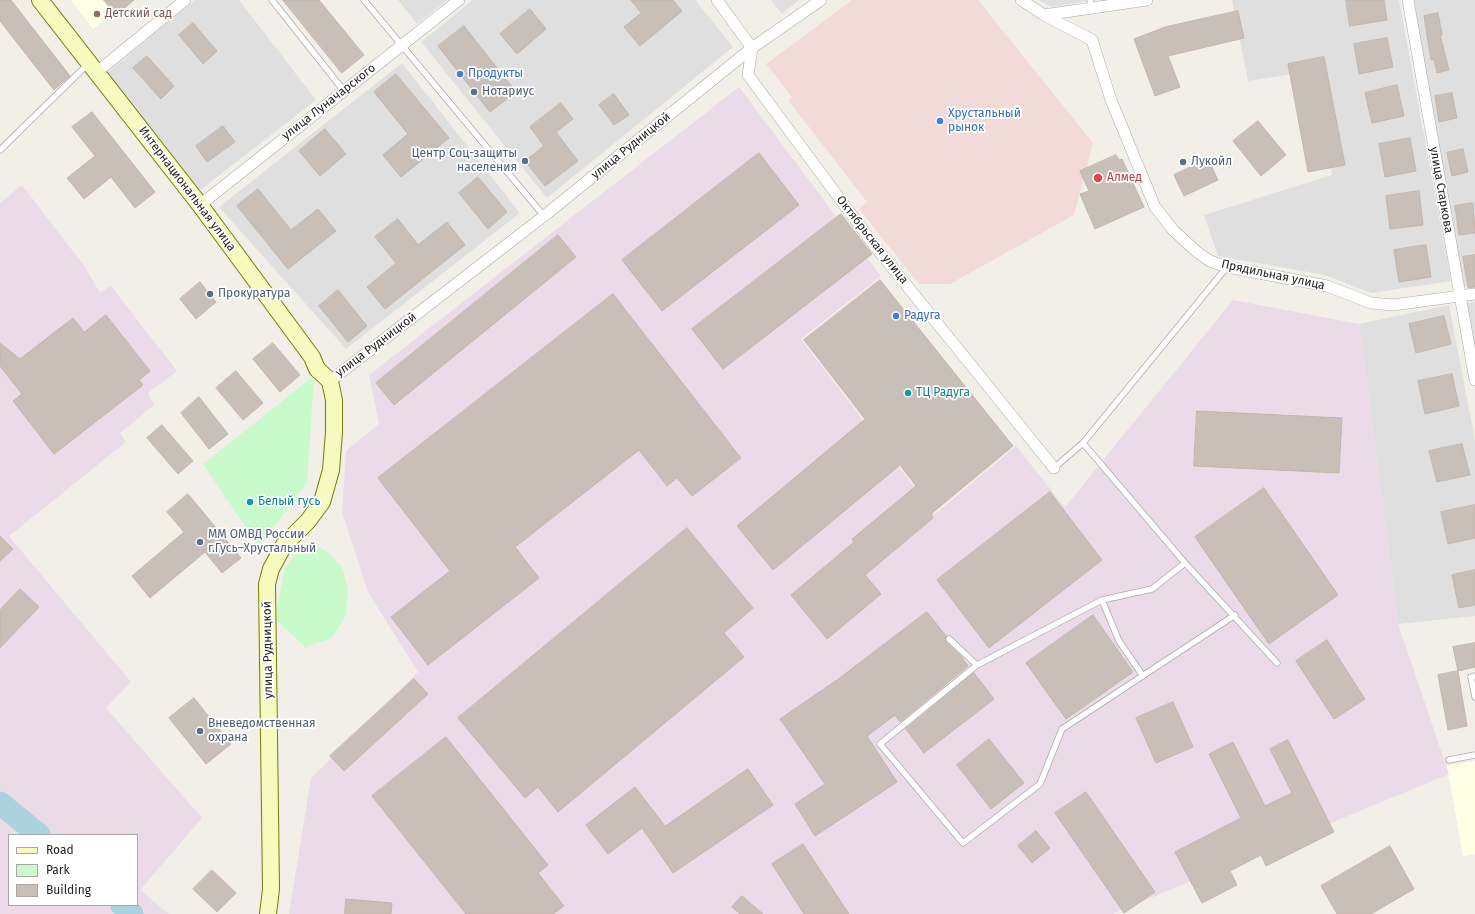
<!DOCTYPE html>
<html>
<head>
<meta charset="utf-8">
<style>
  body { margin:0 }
  #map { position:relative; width:1475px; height:914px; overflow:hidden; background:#f2efe9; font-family:"Fira Sans",sans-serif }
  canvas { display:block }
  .legend { position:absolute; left:8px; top:834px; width:130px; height:72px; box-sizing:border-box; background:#fff; border:1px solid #a7a7a7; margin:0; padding:5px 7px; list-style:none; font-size:12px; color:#222 }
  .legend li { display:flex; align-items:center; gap:8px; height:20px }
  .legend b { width:20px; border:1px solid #a7a7a7 }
</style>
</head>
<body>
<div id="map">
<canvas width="1475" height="914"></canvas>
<ul class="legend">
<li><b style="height:5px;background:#f7fabf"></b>Road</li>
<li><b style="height:11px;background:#c8facc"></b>Park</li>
<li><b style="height:11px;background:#c7bfb8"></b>Building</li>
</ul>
</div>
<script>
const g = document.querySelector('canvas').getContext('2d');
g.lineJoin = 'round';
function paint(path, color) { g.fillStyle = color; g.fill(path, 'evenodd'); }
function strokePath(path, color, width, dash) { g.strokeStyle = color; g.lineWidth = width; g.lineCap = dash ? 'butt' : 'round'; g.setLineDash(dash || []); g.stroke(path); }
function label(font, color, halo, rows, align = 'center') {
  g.font = font + ' "Fira Sans",sans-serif'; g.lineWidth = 3.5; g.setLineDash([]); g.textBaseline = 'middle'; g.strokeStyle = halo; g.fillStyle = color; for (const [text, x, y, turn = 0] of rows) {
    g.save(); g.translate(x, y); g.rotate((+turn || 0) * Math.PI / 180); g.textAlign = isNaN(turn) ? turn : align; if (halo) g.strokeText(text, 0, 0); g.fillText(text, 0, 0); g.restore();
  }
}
paint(new Path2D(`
  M195,0H239L316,100L199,191L107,73Z
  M398,0H447L417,24Z
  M473,0H695L733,47L547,198L421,42Z
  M771,0H799L782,14Z
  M1038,0H1092L1052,7Z
  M1232,0H1399L1451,281L1371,293L1325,275L1218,256L1204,215L1332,175L1318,70L1248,81Z
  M1413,0H1475V285L1464,286Z
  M402,63L520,213L346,349L219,207Z
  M1475,302V352L1466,303Z
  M1449,305L1475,440V616L1398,624L1359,324Z`), '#e0dfdf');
paint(new Path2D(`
  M852,0H978L1093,143L1074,215L950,284H919L859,209L867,202L788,100L792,97L766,64Z`), '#f2dad9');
paint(new Path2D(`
  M739,87L881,276L801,339L935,514L1016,446L1065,507L1233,300L1359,324L1398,624L1449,774L1112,914H289L311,778L418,672L368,592L342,512L346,451L379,424L369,375Z
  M22,185L85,267L100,293L111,286L177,371L148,393L154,405L120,433L126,442L9,536L131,682L106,708L202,818L140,890L169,914H0V203ZM9,835H137V905H9Z`), '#ebdbe8');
paint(new Path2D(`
  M71,0H131L93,29Z
  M1475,761V854L1463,856L1447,766Z`), '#ffffe5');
paint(new Path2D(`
  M314,376L307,483L259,547L203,464Z
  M316,545L330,554L342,567L348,589L346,615L332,638L305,647L275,619L285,567L302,548Z`), '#c8facc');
strokePath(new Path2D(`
  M0,803L39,835
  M122,905L132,914`), '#aad3df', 23);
const building = new Path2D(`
  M0,0H11L70,76L54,90L0,21Z
  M104,0H134L116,15Z
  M283,0H319L364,55L342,73Z
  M631,0H673L682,11L640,46L624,27L641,13Z
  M1346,0H1384L1387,20L1350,26Z
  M530,9L546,29L517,54L500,34Z
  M1238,11L1244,38L1168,56L1180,87L1155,96L1134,39L1165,27Z
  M1438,13L1442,35H1440L1449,70L1437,73L1434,59L1431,60L1424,16Z
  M193,23L217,51L203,64L179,35Z
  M464,26L516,92L490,112L438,46Z
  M1387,38L1393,67L1359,74L1354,44Z
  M147,56L174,86L161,99L133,68Z
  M1324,57L1345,165L1308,172L1288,64Z
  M396,74L449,138L401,177L383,155L408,134L374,92Z
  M1397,85L1404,116L1372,123L1365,93Z
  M1452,93L1457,118L1439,122L1435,96Z
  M614,94L629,115L614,125L599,105Z
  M561,103L573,119L556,132L578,161L545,186L525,161L544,146L530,127Z
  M92,112L155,192L135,208L111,177L84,199L67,178L95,156L72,127Z
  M1258,121L1286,155L1261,176L1233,141Z
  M223,126L235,142L207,162L196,146Z
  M325,129L346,154L320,176L299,151Z
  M1410,138L1416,171L1385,177L1379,144Z
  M1463,149L1468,172L1452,176L1447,153Z
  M759,153L799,205L662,311L622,260Z
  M1116,155L1119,160L1122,159L1144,207L1095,229L1080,194L1089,191L1080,171Z
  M1208,159L1218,180L1184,196L1174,175Z
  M478,177L507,212L488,229L459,193Z
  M258,189L291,230L318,209L336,231L288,269L237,206Z
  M1419,191L1423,225L1390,229L1386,196Z
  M1473,203L1475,233L1459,235L1455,206Z
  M841,214L872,254L723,369L692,329Z
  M398,219L418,245L447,222L465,245L385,309L367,287L396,263L375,237Z
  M558,235L576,257L394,405L376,383Z
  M1426,245L1431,277L1399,282L1394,250Z
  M1475,255V287L1468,288L1463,257Z
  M880,280L1013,446L931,514L933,518L865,575L881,594L827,639L791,595L854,542L852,539L916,486L900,465L773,570L737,526L865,419L804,340Z
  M200,282L216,302L196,319L180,299Z
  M338,290L367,326L348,342L319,306Z
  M613,294L741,458L692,496L677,478L667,486L639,450L515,547L539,578L428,665L391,617L450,571L378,478Z
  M106,315L150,371L139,380L143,385L54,454L13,401L22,394L0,366V343L20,359L73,318L84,332Z
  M1444,316L1451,344L1416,353L1409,324Z
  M273,343L300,375L280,392L253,359Z
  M236,371L263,403L243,420L216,388Z
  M1452,374L1459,406L1425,414L1418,381Z
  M199,397L228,434L209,449L181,413Z
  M1197,411L1342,418L1339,473L1194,466Z
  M162,425L193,461L178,474L147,438Z
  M1462,444L1470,475L1437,482L1429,451Z
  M1264,488L1338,595L1269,644L1195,537Z
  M1050,492L1102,560L989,648L937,580Z
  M188,494L241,558L222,573L205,552L150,598L132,576L184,532L167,512Z
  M1475,505V538L1448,544L1441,512Z
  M687,528L753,608L724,633L744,657L558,812L538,787L525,798L458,718Z
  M0,536L13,549L0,561Z
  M1475,570V605L1459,608L1452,575Z
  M20,589L39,607L0,648V610Z
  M927,612L946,636V642L960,655L968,666L900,722L895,715L867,736L897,782L815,836L795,804L825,784L780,719L837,680Z
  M1093,615L1133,672L1066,719L1026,663Z
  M1327,640L1365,699L1334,719L1296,661Z
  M1475,643V667L1458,671L1453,647Z
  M1458,671L1467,726L1448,730L1438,675Z
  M974,673L994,699L924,753L906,729Z
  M414,679L428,694L344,771L330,756Z
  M194,698L231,744L206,764L169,718Z
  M1173,702L1193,747L1156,763L1136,718Z
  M446,737L548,865L538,873L564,906L553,914H466L372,796Z
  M989,739L1024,783L991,809L957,765Z
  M1288,740L1334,832L1266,866L1261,855L1230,871L1237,885L1202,903L1175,852L1241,818L1209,754L1233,742L1265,806L1292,793L1270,749Z
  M748,769L773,805L673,873L642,828L608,854L586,825L635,787L665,826Z
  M1086,792L1155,892L1124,913L1055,813Z
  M1036,831L1050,848L1032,863L1018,846Z
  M803,844L849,914H804L772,864Z
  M1390,846L1414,889L1371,914H1337L1321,886Z
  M212,870L236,893L217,912L193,889Z
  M742,896L763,914H740L732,907Z
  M346,899L392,903L391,914H345Z`);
paint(building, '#c7bfb8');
strokePath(building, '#c4b6ab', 1);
const lane = new Path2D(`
  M272,0L344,91
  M364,0L544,216
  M1090,0L1092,8
  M0,150L88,64
  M1083,443L1185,563L1277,663
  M1054,468L1083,443L1227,267
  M1102,600L1119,641L1143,676
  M949,639L977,665L880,744L963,843L1040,784L1062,729L1235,615
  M977,665L1102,600L1152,589L1185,563
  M1475,676L1471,677L1475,697
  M1449,760L1475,755`);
const street = new Path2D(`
  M717,0L752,48L748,75L874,245L1054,468
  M1021,0L1044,15L1092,40L1111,100L1155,207L1173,230L1197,252L1210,261L1227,267L1327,286L1371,303L1393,305L1475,294
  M1408,0L1475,380
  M1044,15L1147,0
  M97,72L185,0
  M200,205L459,0
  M330,381L544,216L752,48L821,0`);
const secondary = new Path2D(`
  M40,0L200,205L312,357L317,369L330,381L334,400V432L331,470L322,502L308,521L284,545L271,569L267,584L271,889L268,914`);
strokePath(lane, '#a9a9a9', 7);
strokePath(street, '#a9a9a9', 12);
strokePath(secondary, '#707d05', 18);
strokePath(lane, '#fff', 5.5);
strokePath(street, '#fff', 11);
strokePath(secondary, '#f7fabf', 16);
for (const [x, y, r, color] of [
  [97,14,4,"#8d6e63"],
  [460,74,4,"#3f7fe0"],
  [474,92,4,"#5c6f8a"],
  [940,121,4,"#3f7fe0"],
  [525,161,4,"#5c6f8a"],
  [1183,162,4,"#5c6f8a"],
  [1098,178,5,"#e0444e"],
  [210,294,4,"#5c6f8a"],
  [896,316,4,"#3f7fe0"],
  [908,393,4,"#0f9aa8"],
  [250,502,4,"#0f9aa8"],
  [200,542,4,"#5c6f8a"],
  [200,731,4,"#5c6f8a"]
]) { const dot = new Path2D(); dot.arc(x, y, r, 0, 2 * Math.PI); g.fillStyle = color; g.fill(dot); strokePath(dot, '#fff', 1.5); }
label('12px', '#785e54', '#fff', [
  ["Детский сад",105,14]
], 'left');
label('12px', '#366cbe', '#fff', [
  ["Продукты",468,74],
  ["Хрустальный",948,114],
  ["рынок",948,128],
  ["Радуга",904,316]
], 'left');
label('12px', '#4e5e75', '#fff', [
  ["Нотариус",482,92],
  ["Центр Соц-защиты",517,154,"right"],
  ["населения",517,168,"right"],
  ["Лукойл",1191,162],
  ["Прокуратура",218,294],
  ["ММ ОМВД России",208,535],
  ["г.Гусь–Хрустальный",208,549],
  ["Вневедомственная",208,724],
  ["охрана",208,738]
], 'left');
label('12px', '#222', '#fff', [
  ["улица Луначарского",329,102,-38],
  ["улица Рудницкой",631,146,-39],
  ["Интернациональная улица",187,189,53],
  ["улица Старкова",1441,190,80],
  ["Октябрьская улица",872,240,52],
  ["Прядильная улица",1273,275,12],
  ["улица Рудницкой",376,345,-37],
  ["улица Рудницкой",268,650,-91]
]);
label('12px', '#be3a42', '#fff', [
  ["Алмед",1107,178]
], 'left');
label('12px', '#0d838f', '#fff', [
  ["ТЦ Радуга",916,393],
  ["Белый гусь",258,502]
], 'left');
</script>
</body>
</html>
